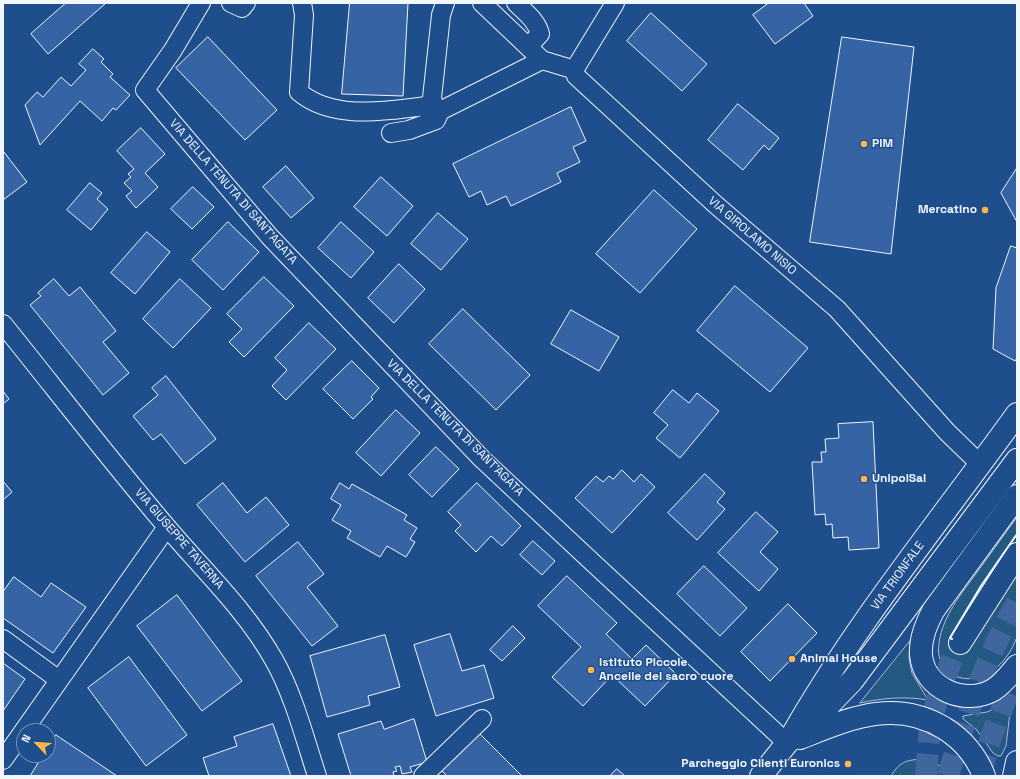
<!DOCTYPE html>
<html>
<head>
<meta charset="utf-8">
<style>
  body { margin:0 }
  #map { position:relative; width:1020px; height:779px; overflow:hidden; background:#1f4e8c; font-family:"Space Grotesk",sans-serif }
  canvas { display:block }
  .frame { position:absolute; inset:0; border:4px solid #f2f6ff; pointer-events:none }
  .north { position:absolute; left:16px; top:723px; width:40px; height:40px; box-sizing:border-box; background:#1f4e8c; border:1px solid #7391ba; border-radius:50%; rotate:295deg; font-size:11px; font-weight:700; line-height:16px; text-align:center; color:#f2f6ff }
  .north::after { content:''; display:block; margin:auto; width:14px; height:18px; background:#ffb74d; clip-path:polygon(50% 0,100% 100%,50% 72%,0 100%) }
</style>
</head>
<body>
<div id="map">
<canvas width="1020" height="779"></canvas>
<div class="frame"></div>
<div class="north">N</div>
</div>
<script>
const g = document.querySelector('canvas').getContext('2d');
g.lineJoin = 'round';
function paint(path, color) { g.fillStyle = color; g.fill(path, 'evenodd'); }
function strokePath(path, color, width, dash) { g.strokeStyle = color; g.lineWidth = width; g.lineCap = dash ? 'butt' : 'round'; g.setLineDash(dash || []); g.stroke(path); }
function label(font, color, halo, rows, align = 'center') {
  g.font = font + ' "Space Grotesk",sans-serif'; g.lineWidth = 3; g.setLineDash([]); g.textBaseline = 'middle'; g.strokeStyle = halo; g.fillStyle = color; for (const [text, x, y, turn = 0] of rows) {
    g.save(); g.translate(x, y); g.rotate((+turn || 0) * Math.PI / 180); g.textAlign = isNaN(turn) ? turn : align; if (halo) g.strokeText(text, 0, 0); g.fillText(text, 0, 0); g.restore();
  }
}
const green = new Path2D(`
  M1017,517V534L981,586L950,638L968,648L1017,570V637C1012,650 1004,663 992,671C968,688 934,676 939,643C943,615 962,593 978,571C991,553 1004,535 1017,517Z
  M910,641L909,658L912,673L928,700C904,696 883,698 860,703Z
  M1011,704L1006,746L1001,756H998L993,753L976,729L963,719V716L987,712L998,707Z
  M923,759C935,761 942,766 949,776H891C900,761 907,760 923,759Z`);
paint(green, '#245a82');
strokePath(green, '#a8bbd7', 1);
const building = new Path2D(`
  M66,3H106L48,54L31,34Z
  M350,3H408L403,96L342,94Z
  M769,3H804L813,16L775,44L753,15Z
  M651,13L707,64L682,91L627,41Z
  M208,37L277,110L245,140L176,68Z
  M842,37L914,47L891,254L810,242Z
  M93,49L104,59L101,62L113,74L110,77L130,95L116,110L113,108L102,121L80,101L40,145L25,105L37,92L43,97L61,77L71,86L86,70L79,64Z
  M738,104L779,138L769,150L764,145L743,170L708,140Z
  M571,107L586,141L573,147L580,162L557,173L561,182L511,206L506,196L487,205L481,191L469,197L453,164Z
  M141,128L165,154L145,173L158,187L136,208L126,196L132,191L124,183L131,177L128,174L134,169L117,151Z
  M4,152L27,182L3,200V153Z
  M286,166L314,198L291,218L263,187Z
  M1017,168V222L1001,193Z
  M381,177L413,206L387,236L354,207Z
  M90,183L102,193L97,199L108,209L91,230L67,210Z
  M193,187L214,207L192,229L171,209Z
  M654,190L697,229L640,293L596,254Z
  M438,213L468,239L441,270L411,244Z
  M228,222L259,252L223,290L192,260Z
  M341,222L374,252L351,278L318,248Z
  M147,232L170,252L135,294L111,273Z
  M1011,246L1017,248V358L1015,361L993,349L996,288Z
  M399,264L425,289L394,323L368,298Z
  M264,277L294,306L244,357L229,342L242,329L227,314Z
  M54,279L69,296L80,287L116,331L103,342L129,373L103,395L30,305L41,296L38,293Z
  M180,279L211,308L173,348L143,319Z
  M735,286L808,348L770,392L697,331Z
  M463,309L530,375L496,410L429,344Z
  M571,310L619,337L599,371L551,344Z
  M309,323L336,349L286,400L272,386L287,370L275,358Z
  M352,361L379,388L371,397L373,399L353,419L323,389Z
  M166,376L216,439L185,464L161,434L153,440L133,416L158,395L152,388Z
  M673,390L689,403L697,393L719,411L680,458L656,438L668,425L654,413Z
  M3,391L9,399L3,404Z
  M396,410L420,433L381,476L356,453Z
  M873,422L879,548L849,550L848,537L833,538L832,524L826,525L825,514L815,515L812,462H822L821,452H826L825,439L839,438L838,424Z
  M436,447L459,469L432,497L409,475Z
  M622,470L634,482L641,474L655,487L612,533L575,498L596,476L603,482L609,476L613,479Z
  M705,474L725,493L717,502L725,509L697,540L668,513Z
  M3,481L12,492L3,500Z
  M223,483L247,513L266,497L289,525L245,562L197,505Z
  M340,483L349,489L352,484L407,515L404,520L417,528L410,539L415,542L406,557L387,546L380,557L347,538L351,531L332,520L341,505L331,499Z
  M477,483L521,526L502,546L491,536L476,552L455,531L461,525L448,512Z
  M756,512L778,532L760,552L778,569L759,591L718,553Z
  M533,541L555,561L542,575L520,555Z
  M298,542L324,574L307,587L338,626L312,646L256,576Z
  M704,566L747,608L720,636L677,594Z
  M567,576L617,623L606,634L632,659L646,645L676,674L645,706L612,675L583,706L552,677L581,647L538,606Z
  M14,577L41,597L51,583L86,607L53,653L3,618V592Z
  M177,595L242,681L202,711L137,626Z
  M788,604L817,633L770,681L741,652Z
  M513,626L525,638L502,661L490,650Z
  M450,634L462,671L484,665L494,698L436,716L414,645Z
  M385,635L400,687L368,696L370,705L327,717L310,656Z
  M129,657L187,735L146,766L88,688Z
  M3,663L25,679L3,711Z
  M414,719L427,762L410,767L412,772L402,774L400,766L395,767L397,771L393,772L394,776H351L338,734L381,721L384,729Z
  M273,724L291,776H209L203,758L237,746L234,737Z
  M479,733L522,776H447L442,771Z
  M56,735L117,776H30L43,755H48V748Z
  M617,769L625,776H610Z`);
paint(building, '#3563a3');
strokePath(building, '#f2f6ff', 1);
strokePath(new Path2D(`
  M926,776C927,761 928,745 930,730C935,700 946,671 960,643
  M948,776C966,716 986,657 1017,603
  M980,776L991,737L1017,670`), '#3f679d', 22, [22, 11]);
const street = new Path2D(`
  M201,3L173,50L145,90L270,237L482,459L590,560L787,743
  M231,3L242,8L246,3
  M302,3L304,15L299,92C334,122 392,110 434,105
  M445,3L441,15L432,98L434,105L440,111L542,60L575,70
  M482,3L542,60
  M516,3C525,12 537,21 540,34L528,47
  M615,3L576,67L575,72L576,76L716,205L837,309L947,432L980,464
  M391,133L409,130L436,120L440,111
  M3,324C57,391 110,460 166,526C203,570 246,610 274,660C293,693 305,739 317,776
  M3,639L59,680
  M3,760L167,527
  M423,776L482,719`);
const secondary = new Path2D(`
  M1017,496L933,611C926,625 920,639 921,655C924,689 965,706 993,690C1003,684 1010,674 1017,666
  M790,739C855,624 940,521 1017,414
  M1014,776L1017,762`);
const primary = new Path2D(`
  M800,738C849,719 894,698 944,728C963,740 976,755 984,776
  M761,776L787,743L826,708L852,681L1017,460`);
const highway = new Path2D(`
  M960,643L1017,554`);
strokePath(street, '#f2f6ff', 20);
strokePath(secondary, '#f2f6ff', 24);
strokePath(primary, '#f2f6ff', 24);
strokePath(highway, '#f2f6ff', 24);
strokePath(street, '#1f4e8c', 18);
strokePath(secondary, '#1f4e8c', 22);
strokePath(primary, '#1f4e8c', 22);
strokePath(highway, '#1f4e8c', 22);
strokePath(new Path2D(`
  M952,639L950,638L981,586L1017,534`), '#f2f6ff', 2);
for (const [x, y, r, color] of [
  [864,144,4,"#ffb74d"],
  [985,210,4,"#ffb74d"],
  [864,479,4,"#ffb74d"],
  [792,659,4,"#ffb74d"],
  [591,670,4,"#ffb74d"],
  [848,764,4,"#ffb74d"]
]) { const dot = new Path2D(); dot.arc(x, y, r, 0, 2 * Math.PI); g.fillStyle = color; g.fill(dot); strokePath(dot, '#1f4e8c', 1.5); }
label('bold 12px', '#f2f6ff', '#1f4e8c', [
  ["PIM",872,144],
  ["Mercatino",977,210,"right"],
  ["UnipolSai",872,479],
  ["Animal House",800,659],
  ["Istituto Piccole",599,663],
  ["Ancelle del sacro cuore",599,677],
  ["Parcheggio Clienti Euronics",840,764,"right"]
], 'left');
label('12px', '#f2f6ff', '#1f4e8c', [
  ["VIA DELLA TENUTA DI SANT'AGATA",233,192,49],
  ["VIA GIROLAMO NISIO",752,236,41],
  ["VIA DELLA TENUTA DI SANT'AGATA",455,428,45],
  ["VIA GIUSEPPE TAVERNA",179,539,49],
  ["VIA TRIONFALE",898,576,-54]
]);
</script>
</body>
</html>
